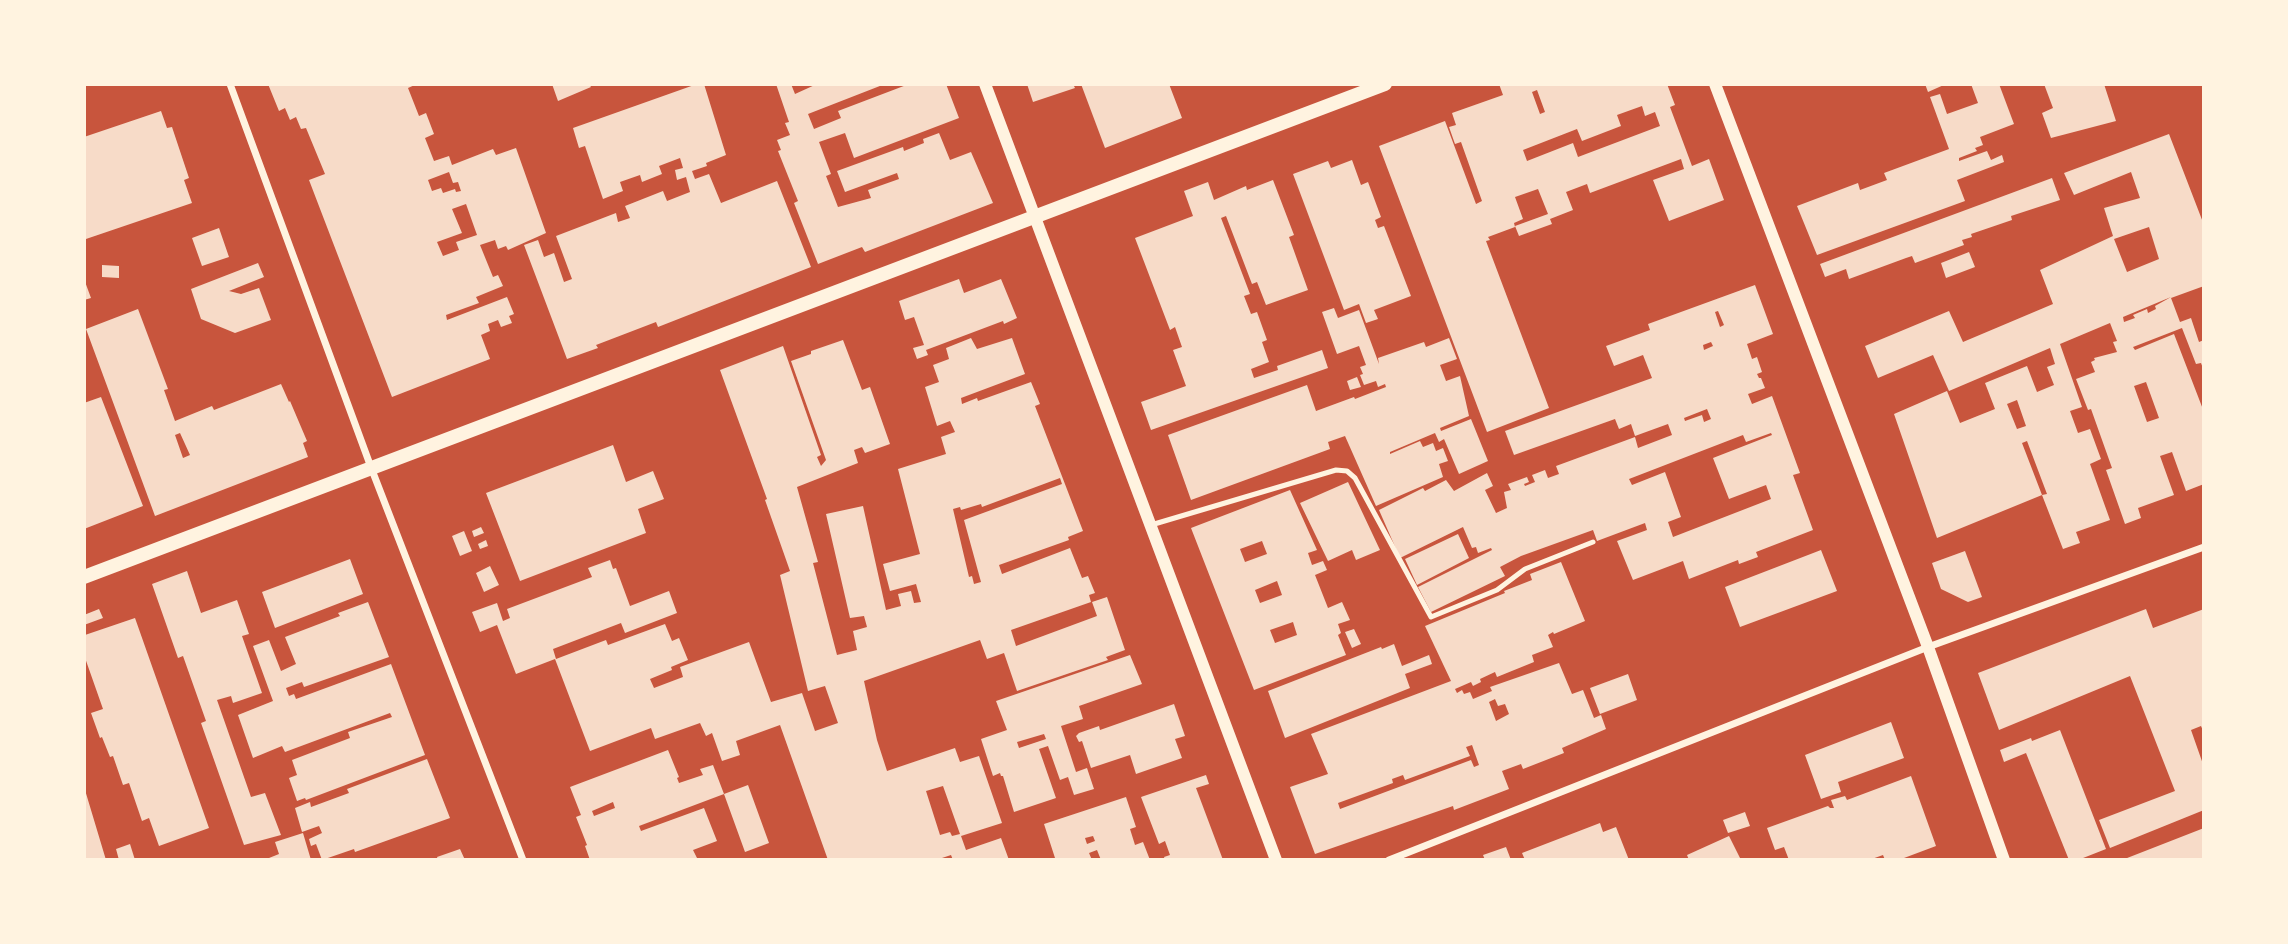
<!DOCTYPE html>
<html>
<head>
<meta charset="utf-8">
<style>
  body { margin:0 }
  #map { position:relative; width:2288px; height:944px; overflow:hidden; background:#c8553d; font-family:"DejaVu Sans",sans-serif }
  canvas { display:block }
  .frame { position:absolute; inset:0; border:86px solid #fff3e0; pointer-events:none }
</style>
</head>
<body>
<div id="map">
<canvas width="2288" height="944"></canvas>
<div class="frame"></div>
</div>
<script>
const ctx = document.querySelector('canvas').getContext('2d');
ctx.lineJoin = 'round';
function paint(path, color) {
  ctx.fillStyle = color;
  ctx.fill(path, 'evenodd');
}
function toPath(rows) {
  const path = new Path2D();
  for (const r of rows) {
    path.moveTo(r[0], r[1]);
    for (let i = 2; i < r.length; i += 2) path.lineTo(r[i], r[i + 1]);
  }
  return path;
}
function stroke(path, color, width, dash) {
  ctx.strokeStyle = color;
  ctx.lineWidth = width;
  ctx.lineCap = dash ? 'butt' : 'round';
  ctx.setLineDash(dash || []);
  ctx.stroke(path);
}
const building = toPath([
  [268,84,417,84,408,88,419,116,426,113,434,134,425,138,434,161,449,156,452,165,493,149,496,155,516,148,546,233,508,250,506,246,498,249,495,240,480,245,493,277,498,275,503,286,476,297,479,303,446,315,447,320,507,297,514,314,509,316,512,323,501,327,498,320,488,324,490,331,481,335,490,359,392,397,309,180,325,174,306,128,301,129,296,117,290,120,285,108,279,111],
  [449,172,453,183,458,182,461,191,456,192,455,189,443,193,441,188,432,191,428,180],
  [466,204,477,235,456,242,459,250,443,256,437,242,462,233,452,209],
  [552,84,589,84,591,87,558,101],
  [697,84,704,84,726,155,706,163,707,166,692,171,695,179,709,174,721,203,777,181,811,267,658,327,656,322,596,345,598,348,567,359,524,245,538,240,544,257,554,253,564,282,572,279,556,236,616,213,618,222,630,218,625,206,663,191,667,201,690,192,686,177,677,180,675,170,683,168,680,158,659,166,662,174,642,182,640,175,620,182,623,191,603,199,585,146,579,148,573,128],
  [776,84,791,84,795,94,817,84,885,84,808,114,814,129,841,118,838,111,909,84,946,84,959,118,854,158,845,133,819,142,831,174,826,176,838,207,871,198,868,190,899,179,897,173,845,192,837,171,903,147,904,151,924,143,923,139,939,133,950,160,971,152,993,203,865,252,862,247,818,264,794,203,798,201,778,151,781,150,777,140,790,135,785,123,789,122],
  [1027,84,1073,84,1075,88,1033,102],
  [1081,84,1169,84,1182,118,1105,148],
  [1499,84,1667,84,1675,105,1670,107,1692,166,1709,159,1724,200,1669,221,1653,180,1684,169,1681,159,1590,193,1587,184,1566,192,1573,210,1550,219,1552,224,1519,236,1515,226,1548,214,1538,189,1515,197,1523,219,1514,223,1515,227,1488,237,1490,240,1486,241,1549,408,1487,432,1379,146,1445,121,1476,204,1482,201,1461,142,1455,144,1449,127,1456,125,1452,113,1503,95],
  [1537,90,1545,112,1540,114,1532,92],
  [1642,106,1645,116,1655,112,1660,126,1578,157,1573,143,1527,161,1523,150,1577,129,1582,141,1621,126,1617,115],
  [1925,84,1946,84,1928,92],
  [1971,84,1999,84,2014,124,1980,137,1983,145,1975,148,1977,151,1959,158,1959,161,1987,151,1991,160,2002,155,2004,162,1957,180,1965,201,1817,255,1797,206,1858,183,1860,190,1887,180,1884,173,1949,149,1930,97,1940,94,1947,114,1978,103],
  [2044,84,2104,84,2116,121,2051,138,2042,113,2053,108],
  [161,111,167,128,172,127,189,178,184,180,192,203,86,239,84,233,84,137],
  [2169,134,2204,225,2204,286,2171,298,2180,322,2191,318,2199,342,2204,340,2204,371,2201,363,2196,364,2182,328,2133,347,2135,350,2174,334,2204,412,2204,484,2186,491,2172,452,2160,456,2174,495,2138,508,2141,518,2125,524,2106,470,2112,468,2091,409,2088,410,2076,379,2095,372,2091,362,2095,360,2094,358,2117,352,2113,342,2117,341,2110,323,2060,344,2082,407,2070,411,2078,433,2090,429,2101,459,2090,464,2110,520,2076,532,2080,543,2063,549,2042,495,2047,494,2027,441,2022,443,2042,495,1937,538,1894,414,1947,391,1960,423,1995,409,1985,383,2027,366,2037,392,2054,385,2047,367,2055,364,2050,348,1949,391,1933,355,1878,378,1865,346,1949,311,1963,342,2053,304,2040,270,2113,236,2104,208,2140,198,2131,172,2074,195,2064,173],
  [2149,227,2159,259,2127,272,2114,239],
  [2171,297,2155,306,2156,309,2148,313,2147,309,2133,315,2135,318,2124,322,2123,317],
  [2146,382,2159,418,2147,422,2134,386],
  [2017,400,2026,426,2017,429,2007,404],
  [1352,160,1361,185,1368,182,1381,217,1375,220,1378,228,1384,226,1411,296,1374,310,1378,319,1366,323,1359,304,1344,310,1293,174,1328,161,1331,168],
  [2052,178,2060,200,2011,216,2012,220,1971,234,1972,237,1962,240,1964,245,1915,263,1912,256,1906,258,1849,279,1846,269,1825,277,1820,264],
  [1273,180,1294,235,1289,237,1308,290,1266,305,1257,282,1252,284,1226,216,1221,218,1250,294,1244,296,1251,314,1257,312,1267,340,1262,342,1269,362,1251,369,1254,378,1278,370,1277,366,1322,350,1328,368,1151,430,1141,402,1186,386,1173,350,1182,347,1175,327,1170,330,1135,238,1193,216,1184,191,1208,182,1214,200,1246,186,1247,190],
  [219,228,229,257,202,266,192,238],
  [1969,252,1975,267,1946,278,1941,263],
  [258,263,264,277,229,291,241,294,259,288,271,320,235,333,201,319,191,289],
  [102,265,119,266,119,278,102,277],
  [84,279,91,298,84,300],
  [959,279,964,293,1001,279,1017,318,1004,324,1003,321,926,350,928,355,917,359,913,348,924,345,914,317,905,320,899,301],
  [1755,285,1773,334,1747,344,1752,359,1757,357,1762,372,1757,374,1759,378,1761,378,1765,388,1748,394,1752,404,1772,396,1800,473,1793,475,1813,530,1756,552,1758,557,1739,564,1738,560,1689,579,1683,561,1633,580,1617,541,1647,530,1645,523,1597,541,1593,530,1521,556,1500,567,1505,576,1431,612,1418,587,1492,550,1491,548,1478,553,1476,547,1472,548,1463,527,1400,558,1379,510,1423,488,1425,491,1446,480,1454,491,1487,473,1493,486,1485,490,1496,513,1507,508,1504,492,1511,490,1508,484,1527,477,1529,482,1524,484,1525,486,1535,482,1532,475,1545,470,1548,478,1559,474,1556,466,1635,437,1638,448,1672,435,1668,424,1635,436,1631,424,1619,429,1615,419,1514,455,1505,431,1652,378,1643,355,1614,366,1606,346,1650,330,1648,324],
  [1718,311,1724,325,1720,327,1715,312],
  [1711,342,1713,346,1704,350,1703,345],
  [1707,409,1711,419,1704,422,1702,415,1685,421,1684,418],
  [1771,433,1772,435,1713,458,1729,499,1766,485,1771,499,1673,537,1668,522,1681,517,1665,472,1632,485,1629,479,1743,435,1746,442],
  [1334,308,1338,318,1359,310,1379,364,1378,358,1424,342,1426,347,1449,338,1457,359,1440,365,1446,381,1460,376,1469,416,1440,428,1441,431,1471,419,1488,461,1459,474,1444,439,1439,442,1435,433,1390,452,1390,454,1420,441,1423,447,1433,443,1436,451,1443,448,1448,461,1439,464,1443,477,1376,506,1345,436,1328,442,1330,449,1191,500,1168,435,1307,385,1316,411,1354,397,1355,399,1386,387,1385,384,1378,387,1376,381,1364,385,1360,375,1363,374,1360,367,1366,365,1359,346,1337,354,1322,312],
  [138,309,168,389,164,390,175,421,212,406,214,410,281,384,289,402,290,401,307,441,303,443,308,457,155,516,86,329],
  [180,433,190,455,183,458,175,435],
  [971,338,977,349,1012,338,1025,374,961,398,962,404,977,398,978,401,1031,382,1040,404,1035,406,1083,531,1068,537,1069,540,999,565,1002,574,1070,548,1082,578,1088,576,1095,593,1089,595,1091,602,1011,630,1016,646,1097,616,1092,602,1107,597,1125,650,1106,657,1108,660,1017,691,1004,653,987,659,980,640,864,681,877,740,887,771,955,748,960,762,979,756,1002,823,961,836,966,850,1001,838,1009,860,953,860,951,855,936,860,828,860,780,725,736,741,740,755,722,761,712,733,706,736,700,723,655,739,651,728,590,751,555,659,516,674,497,625,480,632,472,612,497,603,503,621,510,618,507,609,592,577,588,568,610,560,613,569,616,568,630,606,669,591,677,613,625,633,621,623,553,649,556,659,606,640,608,645,665,624,672,641,679,638,688,660,671,667,672,670,650,679,654,688,683,677,680,667,749,642,771,702,802,693,815,731,838,723,825,686,808,691,780,575,790,571,765,500,767,499,720,370,783,346,821,455,817,457,821,466,826,460,791,361,811,354,811,351,843,340,862,390,870,387,890,444,865,453,862,447,854,450,858,463,797,487,818,562,813,563,837,655,857,650,853,631,867,627,864,616,850,618,826,514,863,506,886,610,901,606,898,594,911,591,914,603,921,602,916,584,890,591,883,564,920,554,898,469,946,454,941,437,955,432,950,421,937,426,925,387,939,382,933,365,949,359,946,348],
  [1060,478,1062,484,964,520,981,582,974,584,972,576,969,577,953,509,960,507,961,510,981,504,982,507],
  [943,786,960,834,952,836,950,832,940,835,926,791],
  [1357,377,1361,387,1350,390,1347,381],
  [101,397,143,506,84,529,84,403],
  [613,445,626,482,653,471,664,499,638,509,646,533,520,581,486,493],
  [1348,482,1380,550,1356,560,1352,550,1328,561,1300,503],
  [1290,490,1317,550,1308,553,1312,565,1323,561,1327,570,1315,575,1328,608,1342,602,1350,620,1338,624,1341,633,1338,635,1346,655,1254,690,1191,528],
  [1262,541,1267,554,1245,562,1240,549],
  [1277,581,1282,595,1260,603,1255,590],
  [1293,622,1297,635,1275,643,1270,630],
  [481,527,484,533,474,537,472,531],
  [464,531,472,551,460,556,452,536],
  [1458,534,1469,558,1417,585,1405,559],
  [486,540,488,546,480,549,478,544],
  [1821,550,1837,591,1740,627,1725,587],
  [1965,551,1982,597,1968,602,1941,589,1932,563],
  [350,559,363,594,275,628,262,592],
  [1561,562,1585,621,1554,634,1553,632,1548,635,1553,647,1532,655,1534,662,1497,677,1495,672,1480,679,1481,682,1473,686,1471,682,1455,689,1457,693,1462,690,1464,694,1470,692,1473,699,1492,691,1490,687,1559,663,1572,694,1583,690,1594,718,1601,715,1606,729,1562,748,1564,753,1523,769,1521,764,1502,771,1509,789,1454,810,1453,806,1315,854,1290,787,1328,774,1311,734,1451,681,1425,626,1505,593,1504,591,1532,580,1530,574],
  [1495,699,1498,706,1505,704,1509,714,1496,721,1489,702],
  [1472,745,1479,765,1474,767,1471,760,1340,809,1338,803,1393,783,1392,779,1403,775,1405,780,1470,756,1466,747],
  [490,566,499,585,484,592,476,573],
  [187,571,201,613,237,600,249,634,242,636,262,693,233,703,231,696,217,700,251,797,265,793,281,835,244,845,201,723,206,721,183,656,178,658,152,584],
  [368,602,389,657,304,687,302,682,286,688,289,696,294,694,296,699,391,664,425,755,306,800,305,798,297,801,289,778,297,775,292,760,350,738,348,732,392,717,390,713,285,752,282,746,253,758,238,715,273,701,253,646,269,640,281,671,296,664,285,637,340,616,338,613],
  [99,609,103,618,84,625,84,615],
  [2146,609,2153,628,2204,609,2204,733,2201,726,2191,730,2204,767,2204,810,2110,848,2099,820,2175,791,2130,676,1999,730,1978,673],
  [135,618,209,828,159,846,149,818,142,821,129,783,123,785,113,756,110,757,102,737,100,738,91,713,103,709,84,655,85,635],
  [1354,629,1361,644,1352,648,1345,632],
  [1394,644,1402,666,1429,655,1432,664,1405,674,1410,688,1285,738,1268,691,1381,647,1382,649],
  [1130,655,1142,684,1079,706,1083,719,1061,726,1076,772,1087,768,1094,789,1074,795,1068,777,1060,780,1048,746,1039,749,1056,798,1014,812,1003,776,1001,776,1000,773,993,776,981,739,1007,730,996,701],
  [1044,734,1046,739,1019,748,1017,742],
  [1628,674,1637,700,1600,714,1590,688],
  [1174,704,1185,736,1175,739,1182,758,1136,774,1130,755,1091,768,1082,741,1079,742,1076,736,1079,733,1099,726,1100,730],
  [1891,722,1904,758,1838,782,1841,792,1821,799,1805,755],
  [2060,730,2106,849,2078,860,2069,860,2026,753,2004,762,2000,750,2031,738,2032,741],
  [668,750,679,777,677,778,679,783,703,775,700,769,713,765,724,794,639,826,641,831,704,808,717,841,693,850,698,860,590,860,585,846,587,845,576,817,581,815,570,787],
  [613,802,615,808,594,816,592,811],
  [427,759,450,818,355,852,354,849,322,860,316,844,311,846,309,839,322,833,319,826,302,832,295,808,310,802,311,807,349,793,347,789],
  [1206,775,1209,784,1196,788,1223,860,1165,860,1164,857,1170,855,1165,841,1159,844,1141,797],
  [1911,776,1936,846,1904,858,1905,860,1885,860,1883,855,1869,860,1789,860,1784,847,1775,850,1767,828,1828,806,1830,808,1834,808,1831,800,1845,796,1847,800],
  [748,785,769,843,745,852,724,794],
  [85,790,106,860,84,860],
  [1126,797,1136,827,1130,829,1135,845,1143,842,1150,860,1101,860,1097,850,1089,853,1092,860,1050,860,1055,858,1044,824],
  [1093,836,1095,841,1087,844,1085,838],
  [1745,812,1750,826,1728,833,1723,820],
  [1600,823,1603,832,1616,827,1629,860,1525,860,1522,853],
  [2204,828,2204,860,2122,860],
  [303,833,311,860,264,860,279,854,275,842],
  [1729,836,1741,860,1689,860,1687,855],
  [130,844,135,860,119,860,116,849],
  [1506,847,1511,860,1485,860,1483,855],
  [460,849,465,860,438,860,437,857]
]);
const service = toPath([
  [1151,525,1336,470,1347,471,1355,478,1431,617,1497,590,1525,569,1593,542]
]);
const minor = toPath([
  [230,84,372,470,523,860],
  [1389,860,1928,647,2204,547]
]);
const tertiary = toPath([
  [985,84,1276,860],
  [1715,84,1928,647,2004,860]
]);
const secondary = toPath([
  [84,577,1385,84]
]);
paint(building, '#f7dbc8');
stroke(service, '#fff3e0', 5);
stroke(minor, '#fff3e0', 7);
stroke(tertiary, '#fff3e0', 12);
stroke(secondary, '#fff3e0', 14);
</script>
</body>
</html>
